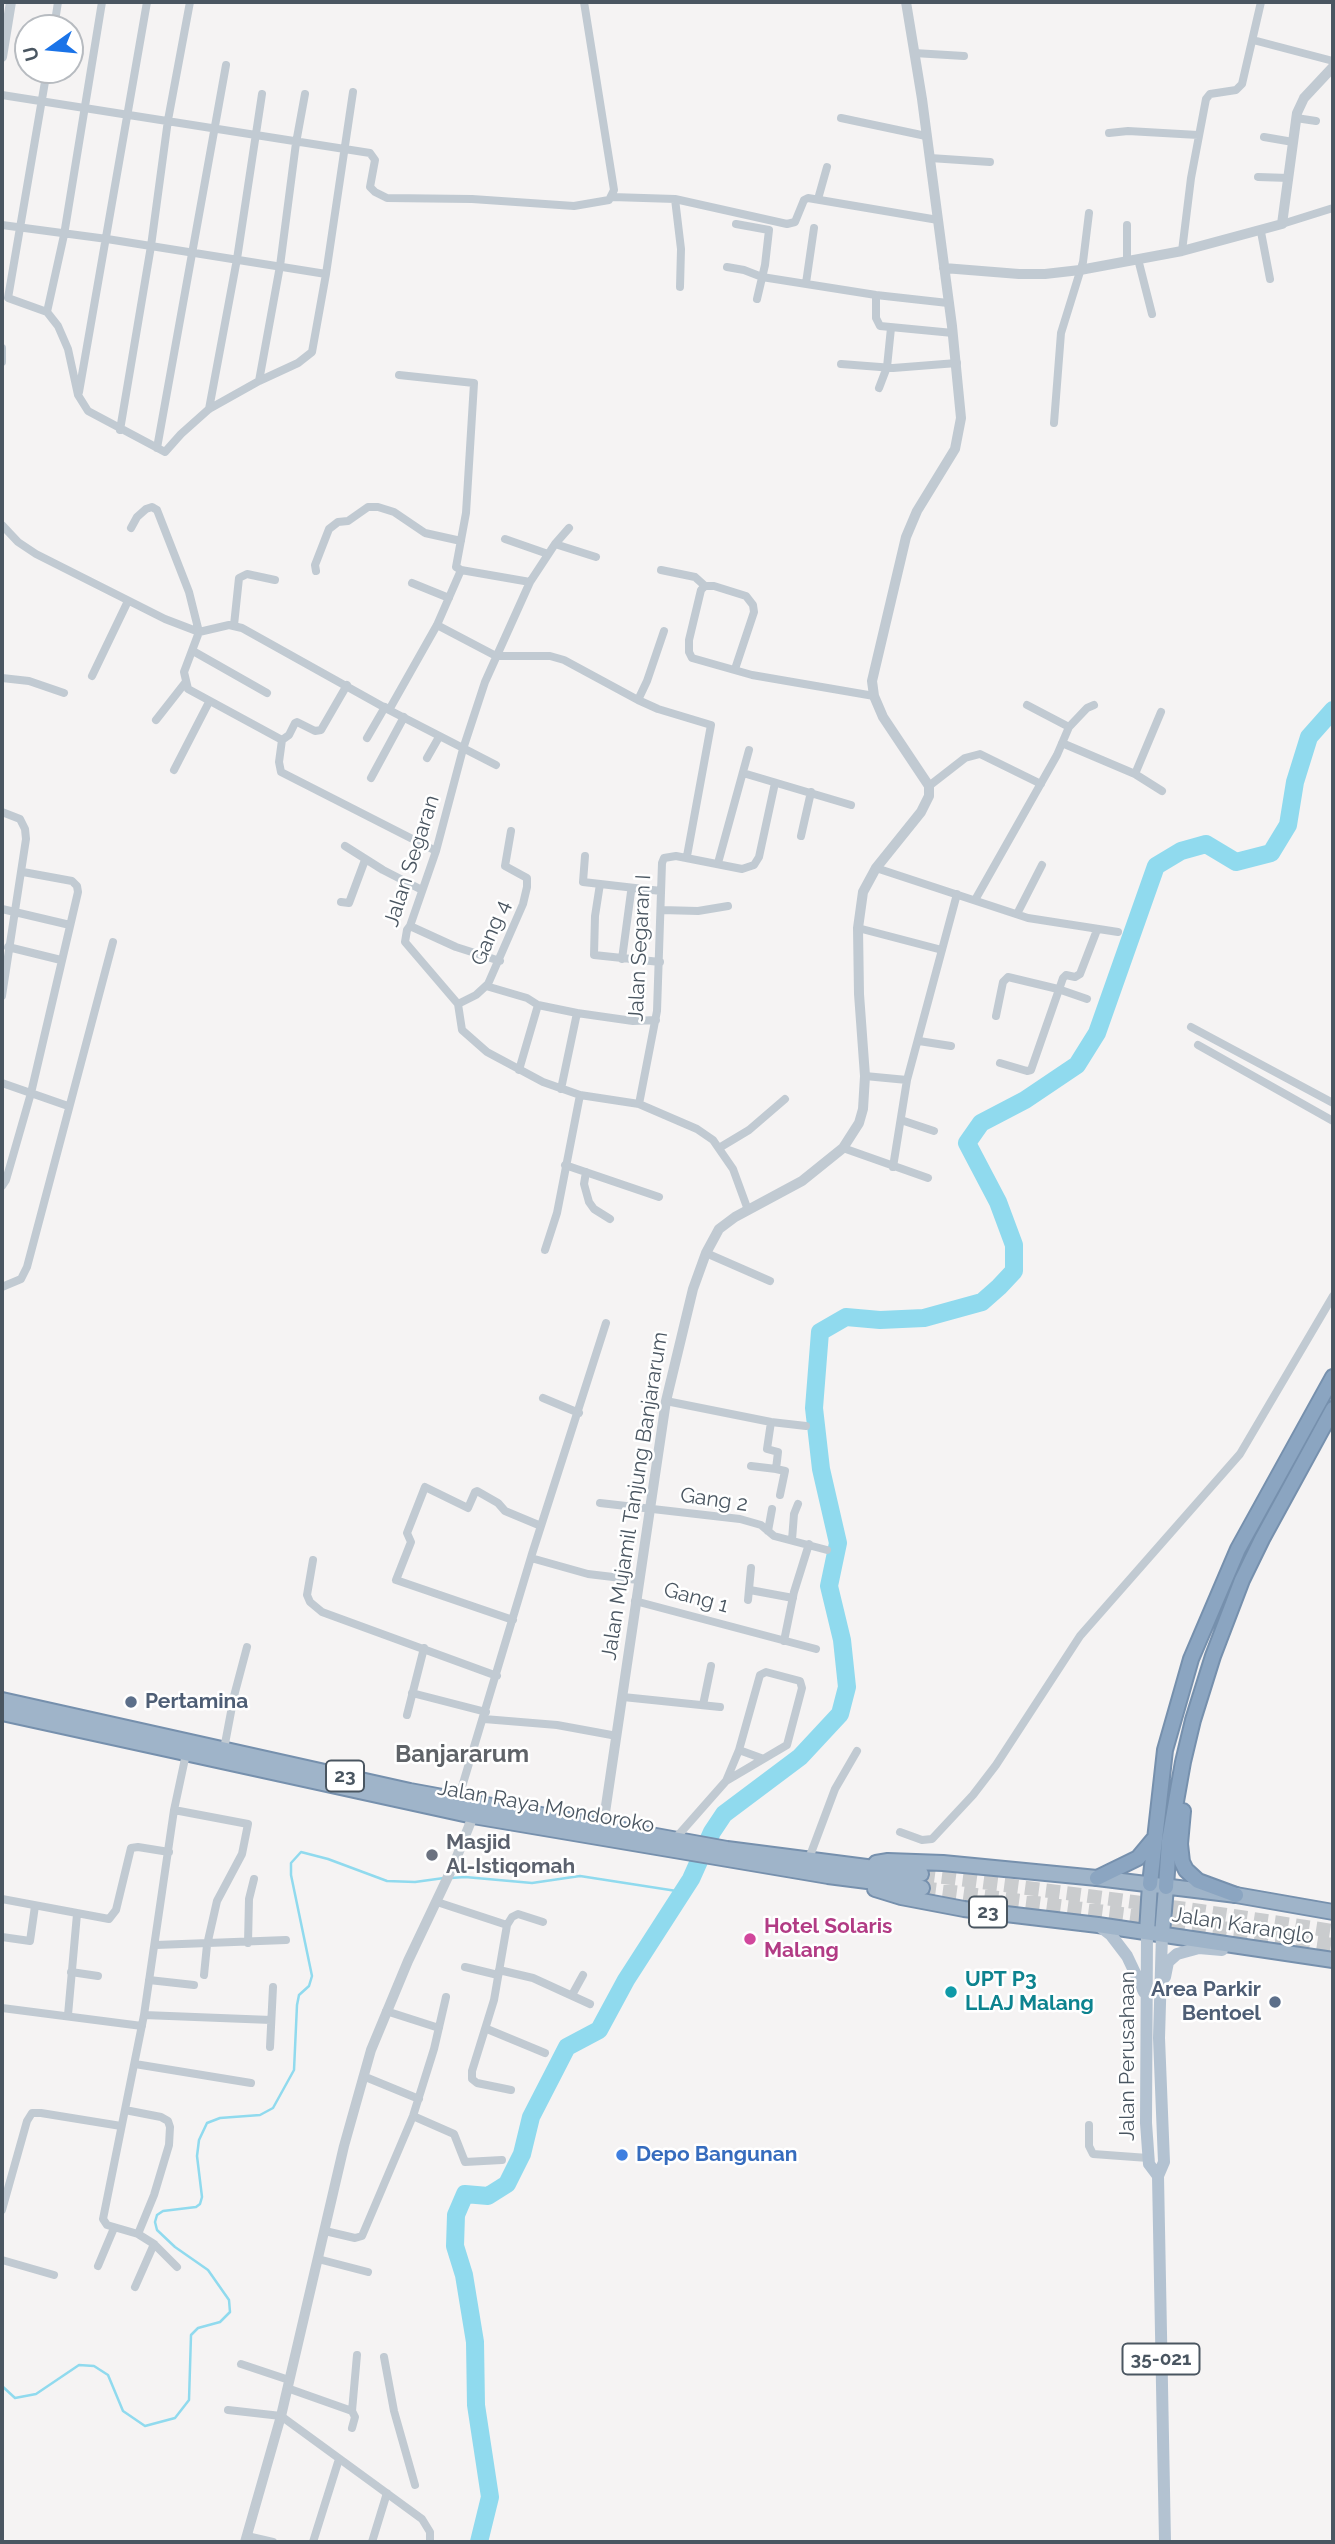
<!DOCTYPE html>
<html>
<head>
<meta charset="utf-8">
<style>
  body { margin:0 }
  #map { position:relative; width:1335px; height:2544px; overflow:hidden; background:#f5f3f3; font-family:Raleway,sans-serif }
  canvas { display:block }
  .frame { position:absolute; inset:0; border:4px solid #4a5661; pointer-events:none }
  .north { position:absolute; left:14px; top:14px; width:70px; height:70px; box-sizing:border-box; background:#fff; border:2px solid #b7bbc0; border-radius:50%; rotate:255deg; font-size:19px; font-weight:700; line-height:28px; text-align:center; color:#4a5661 }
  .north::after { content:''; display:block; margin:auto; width:24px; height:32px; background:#1a73e8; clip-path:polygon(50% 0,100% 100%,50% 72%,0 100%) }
</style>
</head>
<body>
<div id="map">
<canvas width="1335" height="2544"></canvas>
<div class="frame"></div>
<div class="north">U</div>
</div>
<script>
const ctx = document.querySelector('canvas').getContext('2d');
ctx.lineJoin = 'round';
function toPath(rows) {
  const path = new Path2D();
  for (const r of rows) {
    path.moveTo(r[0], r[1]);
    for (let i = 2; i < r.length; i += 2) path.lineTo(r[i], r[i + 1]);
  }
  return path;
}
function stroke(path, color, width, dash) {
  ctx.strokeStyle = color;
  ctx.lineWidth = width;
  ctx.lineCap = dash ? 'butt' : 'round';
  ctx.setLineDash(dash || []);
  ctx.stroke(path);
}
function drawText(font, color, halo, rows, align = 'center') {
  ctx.font = font + ' Raleway,sans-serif';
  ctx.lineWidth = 5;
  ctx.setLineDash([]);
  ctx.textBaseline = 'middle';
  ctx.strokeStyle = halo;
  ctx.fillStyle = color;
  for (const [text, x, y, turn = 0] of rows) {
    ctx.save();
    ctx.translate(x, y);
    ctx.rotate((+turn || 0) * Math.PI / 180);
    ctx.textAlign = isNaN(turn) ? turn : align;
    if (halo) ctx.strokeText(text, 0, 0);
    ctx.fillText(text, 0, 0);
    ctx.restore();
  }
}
const stream = toPath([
  [451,1878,465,1877,532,1883,580,1876,683,1892],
  [2,2386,15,2398,36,2394,79,2365,94,2366,108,2375,123,2411,145,2426,175,2418,189,2400,191,2335,198,2328,220,2322,230,2312,229,2300,208,2270,175,2247,157,2230,155,2222,157,2215,163,2211,196,2207,200,2204,202,2197,197,2156,199,2140,207,2123,220,2118,260,2115,273,2108,294,2070,297,2005,299,1995,309,1986,312,1976,291,1875,291,1863,301,1852,328,1859,387,1881,415,1882,444,1878]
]);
const river = toPath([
  [479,2542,490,2497,476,2405,475,2342,464,2275,455,2246,456,2215,465,2194,488,2196,507,2184,522,2154,531,2117,567,2047,599,2030,626,1980,691,1879,712,1832,724,1814,800,1757,840,1714,847,1687,842,1640,829,1586,838,1543,821,1469,814,1408,820,1332,846,1317,880,1320,924,1318,982,1302,999,1287,1014,1271,1014,1245,998,1202,967,1143,981,1123,1025,1100,1077,1065,1097,1033,1156,866,1181,851,1206,844,1236,862,1271,853,1288,825,1295,782,1309,737,1333,710]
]);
const trunkTunnel = toPath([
  [921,1874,1187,1909,1333,1931],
  [922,1888,1183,1922,1333,1945]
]);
const minor = toPath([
  [54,28,58,2],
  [1253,40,1333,61],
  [914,53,964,56],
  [47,70,8,298,47,312,58,326,68,349,78,395,88,411,165,452,181,434,209,409,259,381,298,363,312,352,326,274,353,92],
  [2,95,370,153,375,160,370,187,375,192,387,198,472,199,574,206,609,200,614,190,584,2],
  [841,118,926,136],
  [1296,118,1316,121],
  [1109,133,1128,131,1198,135],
  [1264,137,1293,142],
  [930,158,990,162],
  [1258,177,1289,178],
  [612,197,675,199,787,224,795,222,804,200,808,198,938,220],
  [675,199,681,249,680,287],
  [818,199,827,167],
  [736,224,769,230,765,265,757,299],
  [1282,224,1333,208],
  [2,225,107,239,326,274],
  [1127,225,1127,261],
  [1261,232,1270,279],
  [1182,251,1191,178,1206,99,1210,94,1236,90,1242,84,1261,2],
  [1138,259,1152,314],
  [727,267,744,270,762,277,876,295,948,303],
  [806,283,814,228],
  [876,295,876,318,880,326,953,333],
  [47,312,64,235,102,2],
  [2,348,2,362],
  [841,364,893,368,957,363],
  [399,375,474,383,466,513,456,567,461,570,530,582],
  [259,381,280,266,296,143,305,94],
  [879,388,887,367,891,328],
  [79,392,147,2],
  [209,409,237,259,262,94],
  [1054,423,1061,333,1083,262,1089,213],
  [120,430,151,246,168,120,190,2],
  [157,448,226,65],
  [2,525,18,542,36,554,165,619,199,632],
  [131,528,137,517,146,509,152,507,157,510,189,592,199,632,184,672,188,689,282,740],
  [505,539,548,554],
  [555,544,569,528],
  [596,557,555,544,530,582,485,682,463,749,436,851,410,926,407,930,405,942,458,1004,462,1030,487,1052,543,1082,580,1095,639,1104,697,1129,713,1140,733,1169,748,1210],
  [661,570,695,577,705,586],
  [316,571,315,565,329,529,338,522,348,521,368,507,378,507,394,512,425,533,461,541],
  [412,583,449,598],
  [234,625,239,578,247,574,275,580],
  [437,625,496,656,550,656,564,660,638,700,647,681,664,631],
  [199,632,229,625,242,628,389,710,496,765],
  [193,651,267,693],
  [735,669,754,612,753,605,746,596,714,586,705,586,701,590,689,640,689,652,692,658,752,675,874,696],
  [92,676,128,601],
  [2,678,29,681,64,693],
  [347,685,321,730,315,731,297,722,295,723,289,735,282,740,279,762,281,772,436,851],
  [638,700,658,709,711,725,687,856],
  [1027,705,1069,727],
  [389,710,437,625,461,570],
  [156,720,185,683],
  [367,738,385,707],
  [1062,743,1135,774,1162,791],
  [427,758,439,737],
  [174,770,209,702],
  [743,773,851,805],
  [1135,774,1161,712],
  [371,778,404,717],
  [929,786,965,758,980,754,1041,784],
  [2,812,20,819,25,829,26,839,2,996],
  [801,836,811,792],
  [345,846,383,870,422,890],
  [585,856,583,882,661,891],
  [718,863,749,750],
  [876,868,1028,918,1118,932],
  [600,884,595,916,594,955,660,962],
  [975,900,1057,755,1069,727,1087,708,1094,705],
  [341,902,349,903,365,860],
  [2,909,70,925],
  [661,910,698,911,728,906],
  [1017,914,1042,865],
  [410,926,456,947,500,961],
  [858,928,942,950],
  [8,947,61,960],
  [622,959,631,892],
  [486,986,527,998,538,1005],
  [458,1004,476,995,488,984,523,904,527,887,527,878,505,866,511,831],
  [996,1016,1003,982,1008,977,1058,989,1087,999],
  [1191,1027,1333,1103],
  [919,1041,951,1046],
  [1198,1045,1333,1121],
  [1000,1063,1027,1071,1031,1070,1063,978,1066,975,1075,977,1080,974,1097,930],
  [519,1070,538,1005,577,1013],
  [865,1076,907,1080],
  [2,1083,68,1106],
  [561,1089,577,1013,633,1021,656,1020],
  [639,1104,657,1011,662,863,664,858,676,856,742,869,754,865,759,857,775,783],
  [901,1120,934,1131],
  [719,1148,749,1130,785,1099],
  [843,1148,928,1178],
  [565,1165,659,1197],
  [893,1167,907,1080,957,894],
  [586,1172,584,1184,589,1202,594,1209,610,1219],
  [2,1186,6,1180,31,1093,78,892,77,886,72,881,23,872],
  [545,1250,557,1213,580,1095],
  [706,1253,770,1281],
  [2,1287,21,1279,27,1267,113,942],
  [543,1398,579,1413],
  [666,1401,771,1422,806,1426],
  [771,1422,767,1449,778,1452,776,1469,785,1471,780,1495],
  [751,1466,776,1469],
  [600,1503,740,1519,761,1525,774,1536,827,1550],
  [768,1531,772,1509],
  [792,1540,794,1514,798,1504],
  [531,1558,588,1574,638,1580],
  [313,1560,307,1595,310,1602,322,1612,497,1676],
  [750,1590,793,1598],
  [748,1600,751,1568],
  [635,1601,816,1649],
  [513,1620,396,1580,411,1542,407,1533,425,1487,468,1508,475,1492,477,1491,498,1503,505,1511,541,1526],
  [784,1641,794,1592,809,1544],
  [412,1693,486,1712],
  [623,1697,720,1707],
  [703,1705,711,1666],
  [407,1715,424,1648],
  [484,1719,557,1725,617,1736],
  [224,1749,234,1696,247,1647],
  [739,1750,761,1758],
  [458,1800,532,1554,606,1323],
  [174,1810,248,1824,242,1854,217,1901,207,1945,204,1975],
  [900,1832,922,1840,932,1839,973,1795,996,1765,1080,1636,1240,1454,1333,1296],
  [674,1840,726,1781,787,1745,802,1688,800,1681,766,1672,760,1675,739,1750,726,1781],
  [808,1861,835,1789,857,1751],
  [2,1899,109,1919,116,1910,131,1848,138,1847,169,1852],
  [437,1902,507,1925],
  [2,1937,30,1941,35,1906],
  [248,1943,249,1899,254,1879],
  [156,1945,286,1940],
  [465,1967,498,1975],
  [499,1970,533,1978,590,2004],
  [71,1972,98,1976],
  [149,1980,194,1985],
  [572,1995,583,1975],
  [2,2008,142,2026],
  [386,2011,439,2028],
  [68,2015,77,1914],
  [144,2015,271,2020],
  [487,2029,545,2053],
  [270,2047,273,1987],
  [135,2064,251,2083],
  [363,2076,419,2099],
  [511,2090,477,2083,472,2079,472,2071,494,2000,507,1925,512,1917,518,1914,543,1922],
  [125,2110,161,2117,168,2121,170,2127,169,2145,154,2195,138,2234],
  [413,2116,454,2134,465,2162,502,2160],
  [1089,2125,1089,2146,1093,2154,1148,2158],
  [2,2210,27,2121,32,2113,41,2113,121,2126],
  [325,2231,355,2238,362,2236,413,2116,434,2049,446,1997],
  [318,2259,368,2272],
  [2,2260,54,2275],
  [98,2266,114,2228],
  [177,2267,154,2244,138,2234,107,2225,103,2219,144,2015,174,1810,186,1754],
  [135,2287,154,2244],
  [384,2357,394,2411,415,2485],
  [241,2364,289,2380],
  [287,2388,352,2411,355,2417,352,2428],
  [228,2410,281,2416,422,2519,430,2532,430,2542],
  [352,2411,357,2355],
  [247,2536,273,2542],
  [313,2542,339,2459],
  [372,2542,387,2493]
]);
const tertiary = toPath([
  [2,57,11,2],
  [944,268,1019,274,1045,274,1080,270,1182,251,1282,224,1297,113,1304,98,1333,67],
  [603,1826,666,1401,693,1289,706,1253,719,1229,735,1217,802,1181,843,1148,859,1123,863,1109,865,1076,859,994,858,928,863,892,876,868,921,812,929,796,929,786,883,717,874,696,872,681,906,537,917,511,955,449,961,418,952,326,922,99,906,2],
  [245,2542,281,2416,344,2146,371,2050,408,1961,454,1864,473,1816]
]);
const primary = toPath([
  [1098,1925,1111,1935,1127,1956,1144,1992],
  [1147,1932,1146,2123,1149,2164,1158,2176],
  [1162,1934,1159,2038,1164,2162,1158,2176,1165,2542],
  [1165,1977,1168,1962,1177,1954,1199,1948,1222,1950]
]);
const trunk = toPath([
  [2,1700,410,1791,727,1849,921,1874],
  [2,1713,473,1816,828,1876,922,1888],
  [876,1863,888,1861,943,1863,1097,1878,1236,1895,1333,1912],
  [875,1889,901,1897,964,1909,1098,1925,1333,1960],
  [1147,1932,1150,1884],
  [1162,1934,1166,1887]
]);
const motorway = toPath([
  [1183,1811,1180,1844,1182,1862,1186,1870,1198,1881,1236,1895],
  [1097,1878,1138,1858,1153,1840],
  [1150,1884,1165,1750,1191,1659,1238,1549,1333,1377],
  [1166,1887,1169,1841,1183,1762,1193,1720,1213,1656,1242,1580,1262,1539,1333,1409]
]);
const markers = [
  [131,1702,7,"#5c6f8a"],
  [432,1855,7,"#6b7280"],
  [750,1939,7,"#d1479c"],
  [951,1992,7,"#0f9aa8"],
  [1275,2002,7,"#5c6f8a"],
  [622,2155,7,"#3f7fe0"]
];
const shields = [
  [345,1776,38],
  [988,1912,38],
  [1161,2359,77]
];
const shieldNames = [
  ["23",345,1776],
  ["23",988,1912],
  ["35-021",1161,2359]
];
const streetNames = [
  ["Jalan Segaran",412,861,-72],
  ["Gang 4",491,933,-67],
  ["Jalan Segaran I",640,948,-87],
  ["Jalan Mujamil Tanjung Banjararum",635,1496,-81],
  ["Gang 2",714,1500,8],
  ["Gang 1",696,1598,15],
  ["Jalan Raya Mondoroko",546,1807,10],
  ["Jalan Karanglo",1243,1926,9],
  ["Jalan Perusahaan",1128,2056,-90]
];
const serviceNames = [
  ["Pertamina",145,1702],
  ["Area Parkir",1261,1990,"right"],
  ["Bentoel",1261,2014,"right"]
];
const worshipNames = [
  ["Masjid",446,1843],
  ["Al-Istiqomah",446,1867]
];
const hotelNames = [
  ["Hotel Solaris",764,1927],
  ["Malang",764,1951]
];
const cultureNames = [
  ["UPT P3",965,1980],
  ["LLAJ Malang",965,2004]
];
const shopNames = [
  ["Depo Bangunan",636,2155]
];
const quarterNames = [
  ["Banjararum",462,1755]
];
stroke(stream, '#90daee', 2.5);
stroke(river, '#90daee', 18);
stroke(trunkTunnel, '#caccce', 14, [14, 7]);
stroke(trunk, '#7690ad', 18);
stroke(motorway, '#7690ad', 18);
stroke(minor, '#c1cad2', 8);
stroke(tertiary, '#c1cad2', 10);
stroke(primary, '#b3c2d1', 12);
stroke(trunk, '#9fb4c9', 14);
stroke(motorway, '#8ba5c1', 14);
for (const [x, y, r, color] of markers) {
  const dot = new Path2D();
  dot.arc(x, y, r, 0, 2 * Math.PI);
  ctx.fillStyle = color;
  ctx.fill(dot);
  stroke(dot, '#fff', 2.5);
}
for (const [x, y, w] of shields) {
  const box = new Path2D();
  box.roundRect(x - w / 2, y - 15.5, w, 31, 5);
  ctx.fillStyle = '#fff';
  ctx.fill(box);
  stroke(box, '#4a5661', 2);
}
drawText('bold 19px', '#4a5661', null, shieldNames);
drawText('21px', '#4a5661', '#fff', streetNames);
drawText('bold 21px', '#4e5e75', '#fff', serviceNames, 'left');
drawText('bold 21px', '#5b616d', '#fff', worshipNames, 'left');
drawText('bold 21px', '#b23c85', '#fff', hotelNames, 'left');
drawText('bold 21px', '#0d838f', '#fff', cultureNames, 'left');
drawText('bold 21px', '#366cbe', '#fff', shopNames, 'left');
drawText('bold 24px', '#5f6368', '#fff', quarterNames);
</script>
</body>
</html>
